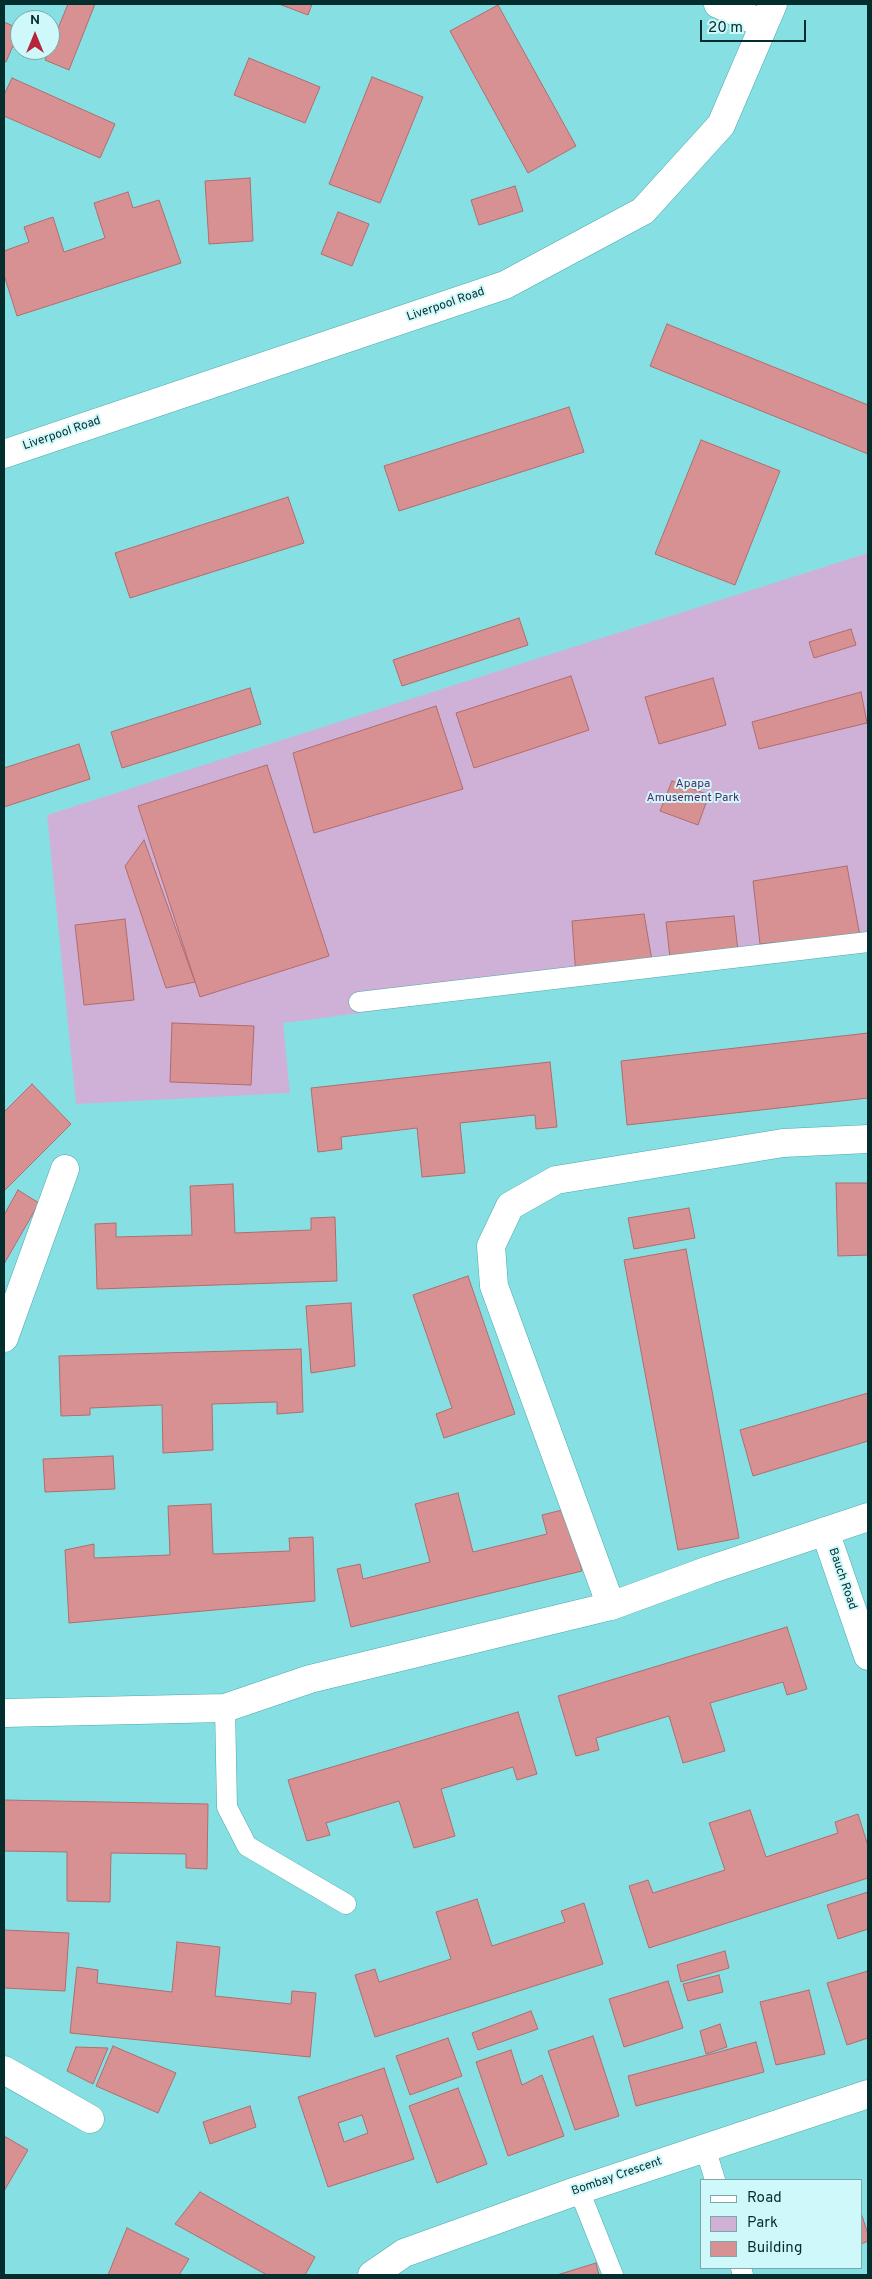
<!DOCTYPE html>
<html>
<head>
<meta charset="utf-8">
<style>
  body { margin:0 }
  #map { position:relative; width:872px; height:2279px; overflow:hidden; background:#86e0e3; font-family:Overpass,sans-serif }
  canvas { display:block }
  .frame { position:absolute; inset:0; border:5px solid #042d2e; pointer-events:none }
  .legend { position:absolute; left:700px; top:2179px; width:162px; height:90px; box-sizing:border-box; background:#cef8f9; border:1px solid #7da7a8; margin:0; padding:6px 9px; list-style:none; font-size:15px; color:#042d2e }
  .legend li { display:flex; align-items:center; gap:10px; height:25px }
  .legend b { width:25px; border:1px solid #7da7a8 }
  .north { position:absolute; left:10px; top:10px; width:50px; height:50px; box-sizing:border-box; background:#cef8f9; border:1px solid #7da7a8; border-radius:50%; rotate:0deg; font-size:14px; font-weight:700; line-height:20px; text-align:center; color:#042d2e }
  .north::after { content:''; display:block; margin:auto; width:18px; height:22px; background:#b7253c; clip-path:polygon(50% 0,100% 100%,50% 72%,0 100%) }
  .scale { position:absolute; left:700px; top:20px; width:106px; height:22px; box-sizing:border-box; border:2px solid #042d2e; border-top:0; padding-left:6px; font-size:15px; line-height:18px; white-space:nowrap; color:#042d2e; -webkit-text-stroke:4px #cef8f9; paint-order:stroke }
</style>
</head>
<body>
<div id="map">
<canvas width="872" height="2279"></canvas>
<div class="frame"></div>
<ul class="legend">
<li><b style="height:6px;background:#fff"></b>Road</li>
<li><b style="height:14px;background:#cfb1d8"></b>Park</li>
<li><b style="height:14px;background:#d89192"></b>Building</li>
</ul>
<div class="north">N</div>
<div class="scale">20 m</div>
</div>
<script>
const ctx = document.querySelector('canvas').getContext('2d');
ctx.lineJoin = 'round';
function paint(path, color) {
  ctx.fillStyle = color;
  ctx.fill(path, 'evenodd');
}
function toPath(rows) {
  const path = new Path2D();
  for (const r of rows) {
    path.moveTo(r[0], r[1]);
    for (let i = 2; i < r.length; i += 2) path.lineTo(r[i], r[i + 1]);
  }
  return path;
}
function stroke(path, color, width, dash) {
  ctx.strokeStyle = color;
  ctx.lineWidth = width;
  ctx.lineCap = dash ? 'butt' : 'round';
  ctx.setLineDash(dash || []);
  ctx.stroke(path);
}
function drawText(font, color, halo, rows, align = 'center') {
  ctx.font = font + ' Overpass,sans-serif';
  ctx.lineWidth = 4;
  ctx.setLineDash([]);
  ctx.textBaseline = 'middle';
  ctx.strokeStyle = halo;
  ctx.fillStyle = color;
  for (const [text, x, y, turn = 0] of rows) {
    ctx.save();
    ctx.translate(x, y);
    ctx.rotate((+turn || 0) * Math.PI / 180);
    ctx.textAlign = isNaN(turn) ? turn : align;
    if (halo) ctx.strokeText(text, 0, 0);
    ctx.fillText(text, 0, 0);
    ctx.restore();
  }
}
const green = toPath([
  [868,553,868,947,283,1023,290,1093,76,1104,47,815]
]);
const building = toPath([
  [68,4,95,4,69,70,45,60,68,4],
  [279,4,312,4,308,15,279,4],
  [498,5,576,146,528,173,450,31,498,5],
  [4,22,20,29,6,62,4,61,4,22],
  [249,58,320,87,305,123,234,95,249,58],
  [372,77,423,97,380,203,329,184,372,77],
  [12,78,115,124,100,158,4,116,4,95,12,78],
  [250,178,253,241,209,244,205,181,250,178],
  [515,186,523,211,479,225,471,200,515,186],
  [128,192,133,208,159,200,181,263,17,316,4,275,4,251,29,242,24,227,53,217,64,252,105,238,94,203,128,192],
  [338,212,369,224,352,266,321,254,338,212],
  [667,324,868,405,868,454,650,366,667,324],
  [569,407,584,452,399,511,384,466,569,407],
  [701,440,780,471,735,585,655,554,701,440],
  [288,497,304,543,130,598,115,553,288,497],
  [519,618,528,645,402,686,393,660,519,618],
  [851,629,856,645,814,658,809,642,851,629],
  [571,676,589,730,474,768,456,713,571,676],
  [713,678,726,725,659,744,645,697,713,678],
  [250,688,261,724,122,768,111,732,250,688],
  [861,692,867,723,759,749,752,722,861,692],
  [436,706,463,789,314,833,293,753,436,706],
  [79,744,90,779,4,807,4,768,79,744],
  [267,765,329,956,200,997,138,806,267,765],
  [672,781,709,795,698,825,660,811,672,781],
  [144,840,195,982,166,988,125,866,144,840],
  [847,866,860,936,760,944,753,881,847,866],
  [644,914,653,966,576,977,572,921,644,914],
  [734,916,738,951,670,958,666,922,734,916],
  [125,919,134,1000,84,1005,75,925,125,919],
  [172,1023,254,1026,251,1085,170,1082,172,1023],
  [868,1033,868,1098,627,1125,621,1061,868,1033],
  [550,1062,557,1127,536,1129,535,1115,460,1123,465,1173,422,1177,417,1128,341,1137,342,1149,318,1152,311,1088,550,1062],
  [32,1084,71,1124,4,1191,4,1112,32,1084],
  [836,1183,868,1183,868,1255,838,1256,836,1183],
  [233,1184,235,1233,311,1230,311,1218,335,1217,337,1281,97,1289,95,1224,116,1223,116,1237,192,1235,190,1186,233,1184],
  [18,1190,39,1203,4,1264,4,1215,18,1190],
  [689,1208,695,1238,634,1249,628,1218,689,1208],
  [686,1249,739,1538,678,1550,624,1260,686,1249],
  [468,1276,515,1414,444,1438,436,1414,452,1408,413,1295,468,1276],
  [351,1303,355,1366,311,1373,306,1306,351,1303],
  [301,1349,303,1412,277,1414,277,1402,212,1404,213,1450,163,1453,162,1405,90,1408,90,1415,61,1416,59,1356,301,1349],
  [868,1393,868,1441,753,1476,740,1430,868,1393],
  [113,1456,115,1489,45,1492,43,1459,113,1456],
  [458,1493,473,1552,547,1534,542,1515,566,1509,582,1571,351,1627,337,1569,360,1564,363,1579,430,1562,415,1504,458,1493],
  [211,1504,213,1554,290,1551,289,1538,313,1537,315,1601,69,1623,65,1550,94,1544,94,1558,170,1555,168,1506,211,1504],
  [787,1627,807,1689,787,1695,783,1682,710,1703,725,1751,683,1763,669,1716,596,1738,599,1750,576,1756,558,1696,787,1627],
  [518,1712,537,1774,517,1780,513,1767,441,1789,455,1836,414,1848,399,1801,326,1823,330,1835,307,1841,288,1780,518,1712],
  [4,1800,208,1804,207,1869,186,1868,186,1854,111,1853,110,1902,67,1901,67,1852,4,1851,4,1800],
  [750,1810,766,1857,838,1833,835,1822,858,1814,868,1846,868,1878,649,1948,629,1886,648,1880,653,1893,725,1870,709,1823,750,1810],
  [868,1892,868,1929,838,1939,827,1905,868,1892],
  [477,1899,492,1946,565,1922,561,1911,584,1903,603,1964,375,2037,355,1975,375,1969,379,1982,451,1959,436,1912,477,1899],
  [4,1930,69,1933,65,1991,4,1988,4,1930],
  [177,1942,220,1947,215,1996,291,2004,292,1991,316,1993,310,2057,70,2033,77,1967,98,1970,97,1983,172,1992,177,1942],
  [725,1951,729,1968,681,1982,677,1965,725,1951],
  [868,1971,868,2038,847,2045,827,1983,868,1971],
  [719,1975,723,1992,688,2001,683,1984,719,1975],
  [668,1981,683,2028,624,2047,609,1999,668,1981],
  [809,1990,825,2054,776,2065,760,2002,809,1990],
  [531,2011,538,2029,478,2050,472,2033,531,2011],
  [720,2024,727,2047,706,2054,700,2031,720,2024],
  [593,2036,619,2116,575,2130,548,2051,593,2036],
  [448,2038,462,2076,410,2095,396,2056,448,2038],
  [756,2042,764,2072,636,2106,628,2076,756,2042],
  [113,2046,176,2073,158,2113,96,2086,113,2046],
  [76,2047,108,2048,93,2084,67,2071,76,2047],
  [511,2050,522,2085,542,2075,564,2136,508,2156,476,2062,511,2050],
  [384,2068,414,2159,328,2187,298,2097,384,2068],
  [362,2115,368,2133,344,2142,338,2123,362,2115],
  [458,2088,487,2164,437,2183,409,2106,458,2088],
  [250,2106,256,2127,210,2144,203,2122,250,2106],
  [4,2136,28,2150,4,2191,4,2136],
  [200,2192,315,2257,305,2275,267,2275,175,2224,200,2192],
  [861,2213,868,2234,868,2241,861,2244,861,2213],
  [127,2228,189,2259,179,2275,108,2275,127,2228],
  [596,2263,599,2275,557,2275,596,2263]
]);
const service = toPath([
  [359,1002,868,942],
  [225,1708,227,1807,247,1846,346,1904],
  [705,2147,715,2180],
  [579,2190,613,2275],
  [741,2268,743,2275]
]);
const minor = toPath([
  [718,4,763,24],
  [4,1338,65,1169],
  [825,1531,868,1656],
  [611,1606,494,1286,491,1246,510,1206,556,1180,783,1143,868,1139],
  [4,1713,225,1708,310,1679,611,1606,709,1570,868,1517],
  [4,2070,90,2119],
  [372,2275,404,2253,579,2190,868,2094]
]);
const secondary = toPath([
  [4,454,505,285,643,211,721,125,773,4]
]);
const streetNames = [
  ["Liverpool Road",446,305,-19],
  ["Liverpool Road",62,434,-19],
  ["Bauch Road",842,1579,71],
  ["Bombay Crescent",617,2177,-19]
];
const parkNames = [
  ["Apapa",693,785],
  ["Amusement Park",693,799]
];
paint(green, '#cfb1d8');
paint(building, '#d89192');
stroke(building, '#b06c6e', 1);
stroke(service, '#4ca8ab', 21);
stroke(minor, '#4ca8ab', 29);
stroke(secondary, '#4ca8ab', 29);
stroke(service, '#fff', 20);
stroke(minor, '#fff', 28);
stroke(secondary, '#fff', 28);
drawText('12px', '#042d2e', '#cef8f9', streetNames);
drawText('12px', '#582865', '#cef8f9', parkNames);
</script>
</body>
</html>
